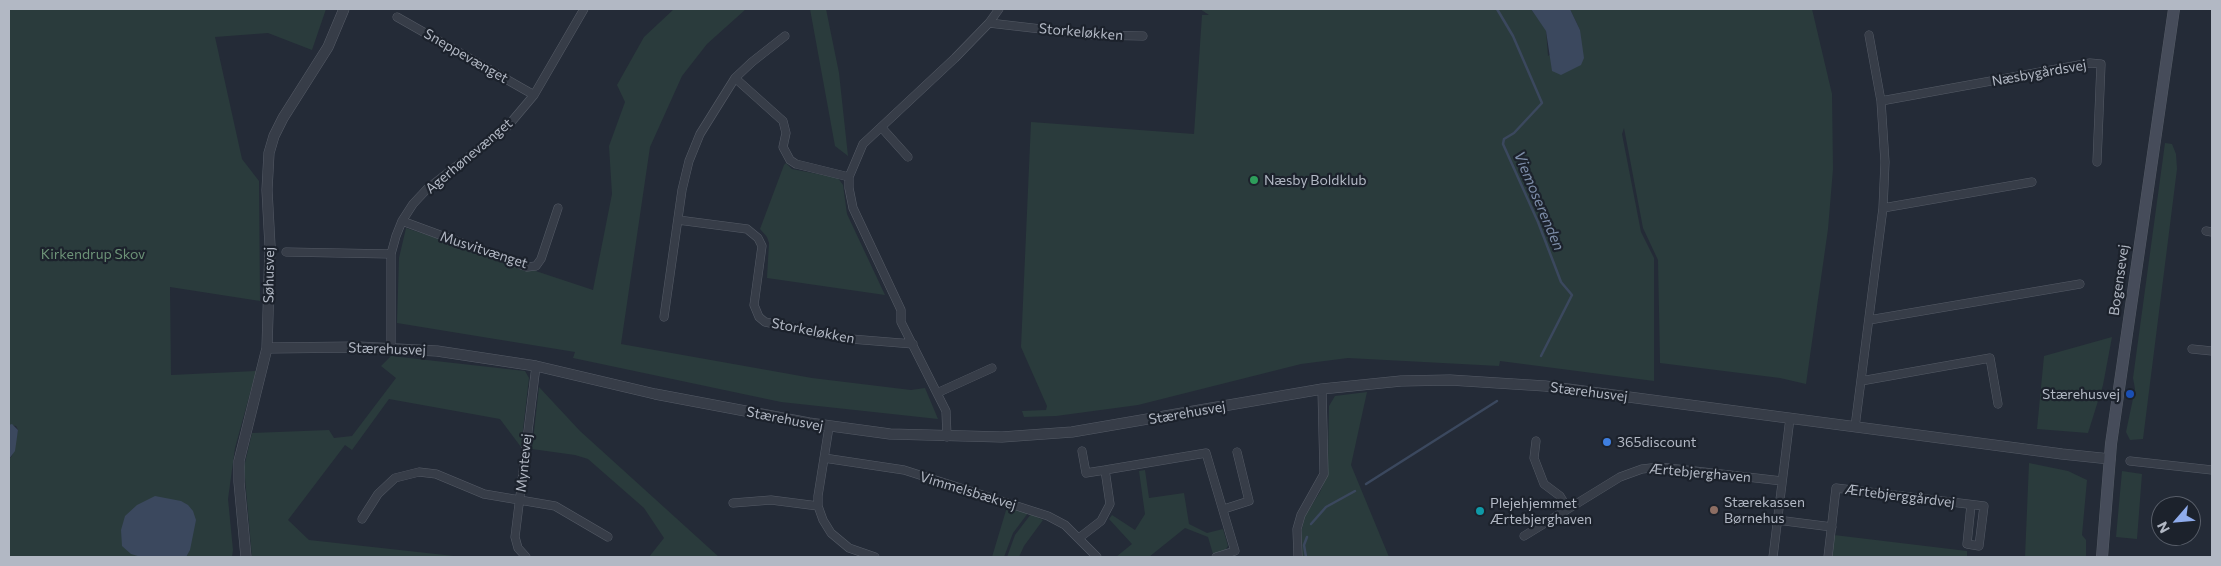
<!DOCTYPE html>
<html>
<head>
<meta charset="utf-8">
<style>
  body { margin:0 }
  #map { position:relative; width:2221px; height:566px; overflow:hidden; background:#242b37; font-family:Commissioner,sans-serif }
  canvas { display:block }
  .frame { position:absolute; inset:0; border:10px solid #b2b8c4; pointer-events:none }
  .north { position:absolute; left:2151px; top:496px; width:50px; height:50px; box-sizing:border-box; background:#1c222c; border:1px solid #585e69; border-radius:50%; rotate:243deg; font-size:14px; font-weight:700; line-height:20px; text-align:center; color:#b2b8c4 }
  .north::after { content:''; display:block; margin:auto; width:18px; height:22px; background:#8facec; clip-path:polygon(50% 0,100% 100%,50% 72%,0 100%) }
</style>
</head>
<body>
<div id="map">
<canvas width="2221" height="566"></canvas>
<div class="frame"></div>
<div class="north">N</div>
</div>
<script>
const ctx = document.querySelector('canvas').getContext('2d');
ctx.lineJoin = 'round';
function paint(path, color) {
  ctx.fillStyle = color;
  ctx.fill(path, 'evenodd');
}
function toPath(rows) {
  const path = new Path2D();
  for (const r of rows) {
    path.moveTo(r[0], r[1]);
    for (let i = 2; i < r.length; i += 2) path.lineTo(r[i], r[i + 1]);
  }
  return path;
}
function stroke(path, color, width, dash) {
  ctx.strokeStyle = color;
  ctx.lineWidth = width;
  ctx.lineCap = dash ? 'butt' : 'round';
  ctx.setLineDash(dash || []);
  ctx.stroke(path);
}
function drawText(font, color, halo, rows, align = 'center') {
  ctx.font = font + ' Commissioner,sans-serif';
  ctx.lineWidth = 4.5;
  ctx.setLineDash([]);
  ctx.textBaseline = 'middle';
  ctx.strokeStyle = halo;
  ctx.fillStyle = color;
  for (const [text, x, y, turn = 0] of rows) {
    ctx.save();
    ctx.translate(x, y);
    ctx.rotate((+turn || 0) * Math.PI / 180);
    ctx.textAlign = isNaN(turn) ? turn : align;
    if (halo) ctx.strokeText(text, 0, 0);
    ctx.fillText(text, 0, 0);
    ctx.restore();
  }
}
const green = toPath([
  [9,9,326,9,312,50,268,33,215,37,242,159,259,181,260,301,170,287,171,375,256,371,235,448,228,499,233,550,232,557,9,557,9,459,12,456,18,430,16,426,9,425],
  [674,9,746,9,707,44,682,76,650,147,621,344,812,378,911,390,925,388,938,419,781,402,573,358,575,352,397,323,399,258,406,228,593,290,612,194,609,146,625,102,617,85,644,37],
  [810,9,826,9,839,73,848,156,835,146],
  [1200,9,1531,9,1546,30,1548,56,1580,30,1570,9,1812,9,1832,94,1833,169,1828,229,1806,384,1780,378,1660,363,1658,260,1643,228,1624,128,1622,134,1641,232,1654,258,1654,381,1500,361,1499,366,1348,358,1301,364,1138,405,1056,416,1024,417,1022,411,1046,410,1047,406,1021,347,1031,122,1194,134,1202,15,1209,15],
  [2165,143,2172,144,2176,154,2177,169,2143,439,2130,440,2126,432,2135,389,2133,378],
  [786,163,792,169,838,178,843,185,847,214,885,295,767,278,769,243,767,237,760,229,784,165],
  [2112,337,2103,385,2088,433,2037,429,2044,356],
  [391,356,525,371,529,378,521,447,500,419,389,399,352,450,345,445,288,520,309,540,463,557,252,557,244,467,252,433,329,430,334,438,352,436,396,378,381,366],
  [539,387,580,431,719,557,649,557,664,538,644,508,588,459,575,455,532,449],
  [1367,392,1351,465,1389,557,1302,557,1302,529,1305,516,1320,492,1326,478,1328,459,1329,406,1335,396],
  [2029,463,2068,471,2087,480,2082,535,2086,540,2086,557,2025,557],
  [1145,470,1149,498,1184,493,1189,524,1207,533,1223,529,1228,546,1225,551,1213,554,1208,537,1185,528,1149,557,1116,557,1132,544,1109,519,1112,515,1135,530,1145,514,1139,471],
  [2122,471,2142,474,2137,539,2116,537],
  [1007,507,1028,513,1013,533,1004,557,992,557],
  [1031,514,1043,520,1024,546,1019,557,1007,557,1015,535],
  [1834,535,1967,551,1967,557,1832,557]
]);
const water = toPath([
  [1531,9,1570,9,1580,30,1584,58,1581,65,1561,75,1552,71,1546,31],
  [12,424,18,430,15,451,9,459,9,425],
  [155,496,181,501,188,505,193,511,196,520,190,550,186,557,141,557,131,554,122,546,121,530,125,516,137,505]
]);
const stream = toPath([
  [1497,9,1513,36,1542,103,1514,133,1504,139,1503,144,1538,222,1561,282,1572,295,1541,356],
  [1366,484,1497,401],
  [1311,524,1326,507,1355,491],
  [1306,557,1304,545,1307,537]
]);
const minor = toPath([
  [397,17,534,95],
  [989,23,1093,35,1143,36],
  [735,78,783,121,786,133,783,147,790,160,796,164,849,177],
  [1881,101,2090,63,2101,64,2097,162],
  [881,127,908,157],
  [1883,208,2032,182],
  [678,220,747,229,758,238,762,246,754,305,759,317,765,322,851,339,913,344],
  [402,221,527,267,536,266,541,259,558,208],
  [2206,231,2212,232],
  [286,252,391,254],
  [664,317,682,190,689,161,700,134,735,78,752,62,785,36],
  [1869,320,2080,284],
  [391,347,391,254,396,236,402,221,413,204,427,189,507,127,534,95,584,9],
  [2192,349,2212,351],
  [1861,381,1990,358,1998,404],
  [937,393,992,368],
  [829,427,818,496,818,506,823,520,831,533,849,548,875,557],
  [1855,427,1883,208,1885,162,1881,101,1869,35],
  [947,437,946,411,901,322,901,310,853,208,849,188,849,177,863,144,955,58,989,23,999,9],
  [1536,441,1534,458,1544,484,1560,496,1568,509],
  [1082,451,1086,473,1105,470],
  [824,458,904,470,1048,516,1065,525,1097,557],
  [2130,461,2212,470],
  [733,503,771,500,818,506],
  [1224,509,1249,501,1237,452],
  [362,519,378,494,395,478,419,472,436,474,484,494,555,506,608,537],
  [1777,520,1832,527],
  [1524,536,1620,477,1642,469,1660,467,1782,481],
  [1079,538,1101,521,1110,504,1105,470,1206,453,1235,551,1216,557],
  [526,557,518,548,515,537,536,366],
  [1298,557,1297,529,1301,515,1324,474,1322,389],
  [1773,557,1790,418],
  [1828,557,1836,488,1984,506,1979,546,1967,544,1971,505]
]);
const tertiary = toPath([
  [267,348,358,347,437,351,536,366,655,394,809,423,890,434,1002,437,1072,432,1322,389,1401,381,1450,380,1545,386,2062,454,2110,459],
  [246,557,239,482,239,461,267,348,270,246,267,190,269,153,274,136,283,118,328,47,344,9]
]);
const secondary = toPath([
  [2102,557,2111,444,2174,9]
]);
const markers = [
  [1254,180,5,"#2e9e5b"],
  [2130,394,5,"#1a4fb4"],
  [1607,442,5,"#3f7fe0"],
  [1714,510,5,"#8d6e63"],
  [1480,511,5,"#0f9aa8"]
];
const streetNames = [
  ["Storkeløkken",1081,32,5],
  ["Sneppevænget",466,56,30],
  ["Næsbygårdsvej",2039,73,-10],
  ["Agerhønevænget",469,156,-40],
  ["Musvitvænget",484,250,18],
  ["Søhusvej",269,275,-89],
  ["Bogensevej",2119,280,-82],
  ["Storkeløkken",813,331,11],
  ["Stærehusvej",387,349,2],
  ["Stærehusvej",1589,392,7],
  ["Stærehusvej",1187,413,-10],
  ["Stærehusvej",785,419,11],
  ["Myntevej",524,463,-84],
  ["Ærtebjerghaven",1700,473,5],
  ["Vimmelsbækvej",968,491,17],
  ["Ærtebjerggårdvej",1900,496,7]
];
const poiNames = [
  ["Næsby Boldklub",1264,180],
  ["Stærehusvej",2120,394,"right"],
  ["365discount",1617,442],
  ["Stærekassen",1724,502],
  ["Børnehus",1724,518],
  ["Plejehjemmet",1490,503],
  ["Ærtebjerghaven",1490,519]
];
const parkNames = [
  ["Kirkendrup Skov",93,254]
];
const waterNames = [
  ["Viemoserenden",1539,201,67]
];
paint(green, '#2a3b3c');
paint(water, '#3b485e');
stroke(stream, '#3b485e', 2.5);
stroke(minor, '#555b66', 9);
stroke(tertiary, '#555b66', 11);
stroke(secondary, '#555b66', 12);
stroke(minor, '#373d48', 8);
stroke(tertiary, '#373d48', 10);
stroke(secondary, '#464c5a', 11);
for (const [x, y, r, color] of markers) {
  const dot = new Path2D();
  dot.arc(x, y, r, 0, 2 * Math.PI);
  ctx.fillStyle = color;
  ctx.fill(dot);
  stroke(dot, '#1c222c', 2);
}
drawText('14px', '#b2b8c4', '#1c222c', streetNames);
drawText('14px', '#b2b8c4', '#1c222c', poiNames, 'left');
drawText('14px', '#6c9277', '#1c222c', parkNames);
drawText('italic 15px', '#7d8da9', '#1c222c', waterNames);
</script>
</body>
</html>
